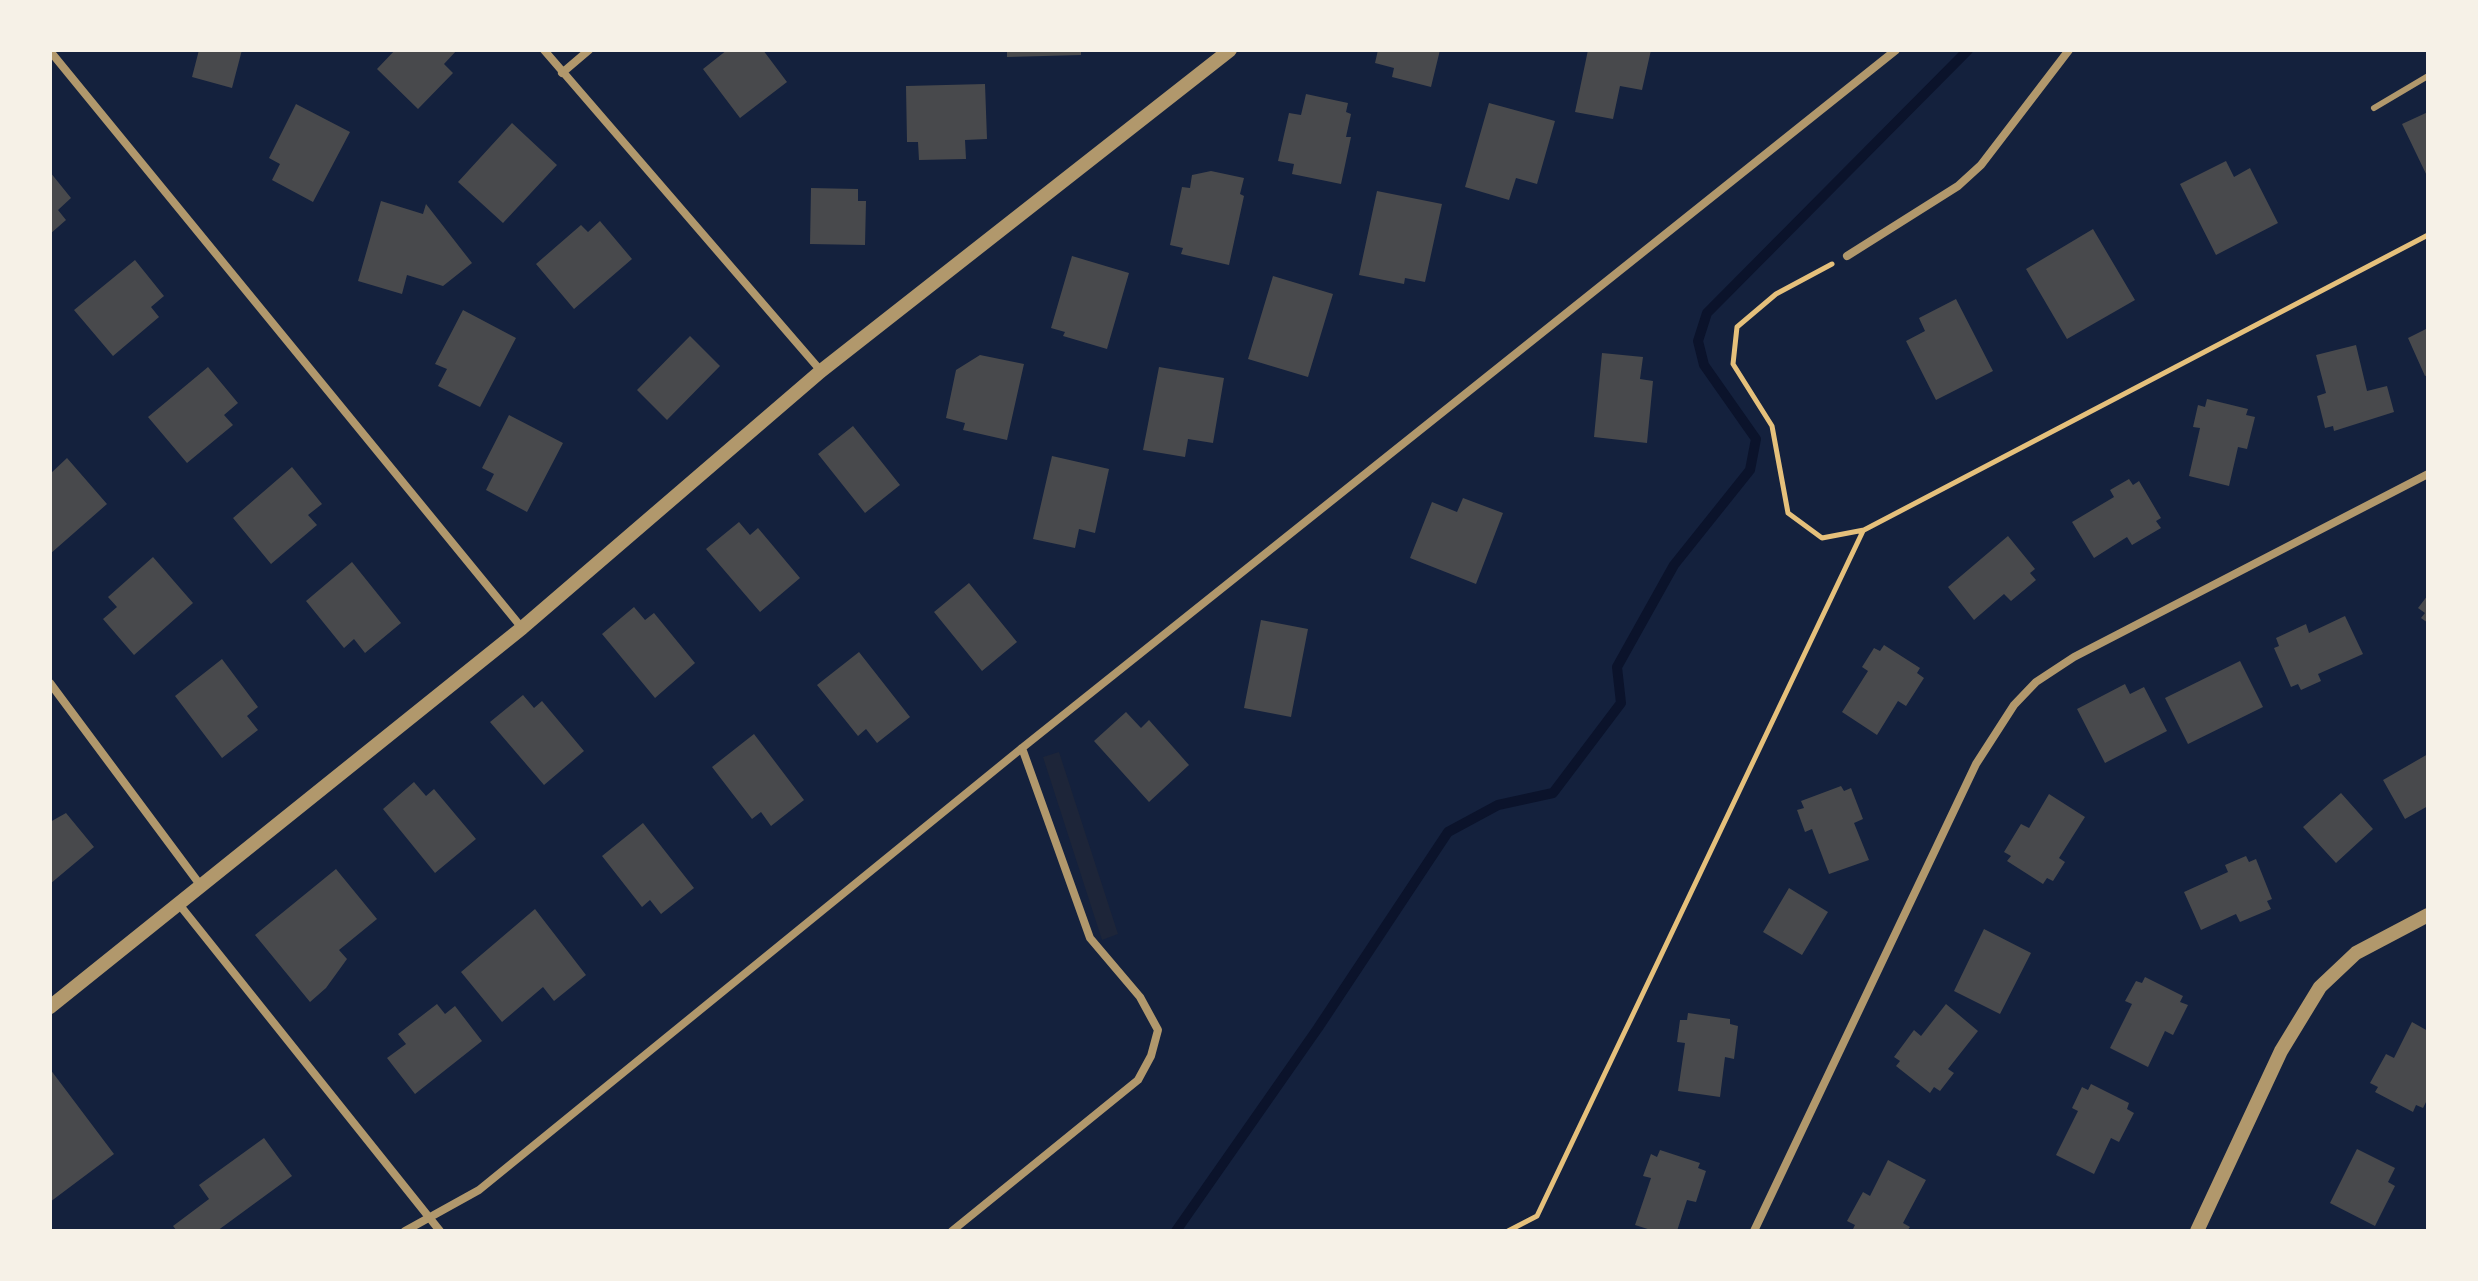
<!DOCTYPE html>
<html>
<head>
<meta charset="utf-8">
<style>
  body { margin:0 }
  #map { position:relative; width:2478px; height:1281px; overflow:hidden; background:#14213d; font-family:Arial,sans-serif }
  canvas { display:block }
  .frame { position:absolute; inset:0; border:52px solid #f6f1e7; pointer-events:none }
</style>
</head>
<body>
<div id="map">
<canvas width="2478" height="1281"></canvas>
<div class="frame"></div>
</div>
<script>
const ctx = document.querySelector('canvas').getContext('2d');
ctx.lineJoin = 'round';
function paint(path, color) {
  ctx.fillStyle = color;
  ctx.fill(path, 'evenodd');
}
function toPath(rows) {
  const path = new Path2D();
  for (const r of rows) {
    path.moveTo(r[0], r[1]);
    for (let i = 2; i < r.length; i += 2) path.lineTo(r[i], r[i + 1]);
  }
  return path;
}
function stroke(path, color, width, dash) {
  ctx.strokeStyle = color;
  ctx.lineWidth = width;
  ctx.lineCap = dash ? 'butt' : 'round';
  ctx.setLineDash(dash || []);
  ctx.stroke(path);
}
const green = toPath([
  [1059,752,1118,934,1102,940,1043,757]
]);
const stream = toPath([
  [1176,1231,1318,1028,1448,832,1498,805,1553,793,1621,703,1617,667,1674,565,1750,470,1756,439,1704,365,1698,341,1707,313,1968,50]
]);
const building = toPath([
  [199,50,242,50,232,88,192,77],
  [395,50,457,50,444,64,453,73,418,109,377,69],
  [727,50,763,50,787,82,740,118,703,69],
  [1007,50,1081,50,1081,55,1007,57],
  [1378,50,1440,50,1431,87,1392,77,1394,68,1375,63],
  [1588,50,1651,50,1642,90,1620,86,1613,119,1575,112],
  [985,84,987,139,965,140,966,159,919,160,918,142,907,142,906,86],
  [1306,94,1348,103,1346,112,1351,114,1346,137,1351,137,1341,184,1292,174,1294,164,1278,161,1289,113,1301,115],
  [1489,103,1555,121,1537,184,1516,178,1509,200,1465,187],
  [296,104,350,132,313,202,272,180,280,164,269,158],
  [2428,112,2428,178,2402,124],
  [512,123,557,165,503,223,458,182],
  [2226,161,2234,177,2250,168,2278,223,2216,255,2180,184],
  [1211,171,1244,178,1240,194,1244,196,1229,265,1181,254,1183,248,1170,245,1182,187,1190,188,1192,175],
  [50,172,71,198,58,210,66,220,50,234],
  [811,188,858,189,858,201,866,201,865,245,810,244],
  [1377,191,1442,204,1425,282,1405,278,1404,284,1359,275],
  [381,201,423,214,426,204,472,263,443,286,407,275,402,294,358,281],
  [600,221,632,259,574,309,536,264,581,225,588,232],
  [2093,229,2135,300,2067,339,2026,269],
  [1072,256,1129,273,1107,349,1063,336,1065,332,1051,328],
  [135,260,164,296,151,307,159,317,113,356,74,310],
  [1273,276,1333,294,1308,377,1248,359],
  [1956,299,1993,371,1936,400,1906,341,1925,331,1919,318],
  [463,310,516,338,480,407,438,386,447,369,435,364],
  [2428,328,2428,375,2425,376,2408,338],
  [690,336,720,366,667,420,637,390],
  [2356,345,2367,391,2387,386,2394,412,2334,431,2333,426,2325,428,2317,396,2326,393,2316,355],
  [1602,353,1643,357,1640,379,1653,381,1647,443,1594,437],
  [980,355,1024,364,1007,440,963,430,965,423,946,418,956,370],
  [208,367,238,403,224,415,233,425,187,463,148,417],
  [1159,367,1224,378,1213,443,1188,439,1185,457,1143,450],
  [2207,399,2248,409,2246,415,2255,417,2247,449,2238,447,2229,486,2189,476,2200,428,2193,427,2198,405,2205,407],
  [509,415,563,443,527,512,486,490,494,474,482,468],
  [853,426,900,485,865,513,818,454],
  [1052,456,1109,469,1095,533,1079,529,1075,548,1033,539],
  [67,458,107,504,50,554,50,474],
  [292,467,322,504,308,515,317,525,271,564,233,518],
  [2129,479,2133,485,2139,481,2161,518,2156,521,2161,528,2132,545,2127,537,2094,558,2072,522,2114,497,2110,490],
  [1463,498,1503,513,1476,584,1410,558,1432,502,1457,512],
  [739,522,750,535,758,528,800,578,760,612,706,549],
  [2008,536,2035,569,2030,573,2036,580,2011,601,2004,594,1974,620,1948,587],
  [153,557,193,603,134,655,103,619,117,607,108,597],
  [352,562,401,623,365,653,354,639,344,648,306,601],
  [969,583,1017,642,982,671,934,612],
  [2428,595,2428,623,2421,618,2425,613,2418,608],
  [634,607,645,620,654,613,695,663,655,698,602,634],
  [2345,616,2363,654,2318,674,2321,681,2301,690,2298,684,2291,687,2274,648,2279,646,2276,638,2306,624,2309,633],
  [1261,620,1308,629,1291,717,1244,708],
  [1884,645,1920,668,1917,673,1924,678,1906,706,1898,701,1877,735,1842,712,1868,671,1862,667,1874,648,1880,651],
  [859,652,910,717,877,743,866,729,858,736,817,685],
  [222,659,258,707,247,716,258,730,222,758,175,696],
  [2240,661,2263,707,2188,744,2165,698],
  [2125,684,2130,694,2144,687,2167,731,2105,763,2077,709],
  [523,695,534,708,542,701,584,751,544,785,490,722],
  [1126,712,1141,728,1149,720,1189,765,1149,802,1094,741],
  [754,734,804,800,771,826,761,812,752,819,712,767],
  [2428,754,2428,806,2405,819,2383,780],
  [414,782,426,796,434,789,476,839,435,873,383,809],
  [1841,786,1844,791,1851,788,1863,819,1854,823,1869,860,1829,874,1812,829,1805,832,1797,810,1804,808,1801,801],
  [2341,793,2373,829,2336,863,2303,827],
  [2049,794,2085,817,2059,858,2065,862,2053,881,2047,878,2043,884,2007,861,2011,856,2004,852,2021,824,2029,828],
  [66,813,94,847,50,884,50,822],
  [643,823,694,888,661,914,650,900,642,907,602,856],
  [2246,856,2249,862,2256,859,2272,899,2267,901,2271,909,2240,922,2236,914,2201,930,2184,892,2228,872,2225,865],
  [336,869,377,919,339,950,347,959,326,988,310,1002,255,935],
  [1789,888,1828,912,1802,955,1763,932],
  [535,909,586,975,554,1001,543,987,502,1022,461,972],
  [1984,929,2031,953,2000,1014,1954,991],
  [2145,977,2183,996,2180,1002,2188,1005,2173,1035,2165,1031,2148,1067,2110,1048,2132,1004,2125,1001,2136,981,2142,983],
  [437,1004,445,1014,455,1006,482,1041,415,1094,387,1058,406,1044,398,1034],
  [1946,1004,1978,1031,1948,1069,1954,1073,1940,1091,1934,1087,1930,1093,1896,1066,1900,1061,1894,1057,1914,1030,1921,1036],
  [1688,1013,1730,1019,1730,1024,1738,1026,1734,1059,1725,1057,1720,1097,1678,1091,1685,1043,1677,1042,1680,1020,1687,1020],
  [2412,1022,2428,1031,2428,1098,2423,1108,2416,1105,2413,1112,2375,1092,2378,1087,2370,1083,2386,1054,2394,1058],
  [50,1069,114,1154,50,1202],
  [2091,1084,2129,1103,2127,1109,2134,1113,2119,1142,2111,1138,2094,1174,2056,1155,2078,1111,2072,1108,2082,1087,2088,1090],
  [264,1138,292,1176,217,1231,177,1231,173,1226,209,1199,199,1185],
  [2357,1149,2395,1168,2388,1182,2395,1186,2375,1226,2330,1203],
  [1660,1150,1700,1163,1698,1168,1706,1171,1696,1202,1687,1200,1677,1231,1654,1231,1635,1225,1651,1178,1643,1176,1651,1154,1657,1157],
  [1888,1160,1926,1180,1903,1223,1910,1227,1907,1231,1852,1231,1855,1225,1847,1221,1863,1192,1870,1196]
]);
const path = toPath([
  [1832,264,1776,294,1737,327,1733,364,1772,426,1788,513,1822,538,1864,530,2428,235],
  [1508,1231,1537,1216,1863,531]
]);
const service = toPath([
  [2374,108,2428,76]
]);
const minor = toPath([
  [544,50,821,371],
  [50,51,522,628],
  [562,73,589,50],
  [1847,256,1958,186,1981,165,2069,50],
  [50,683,201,886],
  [178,903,440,1231],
  [405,1231,479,1190,1022,748,1896,50],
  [952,1231,1138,1080,1151,1056,1158,1030,1140,997,1090,938,1022,748],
  [1754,1231,1976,764,2014,705,2036,682,2074,657,2428,474]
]);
const tertiary = toPath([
  [50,1007,522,628,821,371,1230,50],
  [2197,1231,2281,1051,2320,987,2356,953,2428,915]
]);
paint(green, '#1d2539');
stroke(stream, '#0b132b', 10);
paint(building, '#48494c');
stroke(path, '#e5c07b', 5);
stroke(service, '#b1986c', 6);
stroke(minor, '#b1986c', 8);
stroke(tertiary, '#b1986c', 14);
</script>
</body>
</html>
